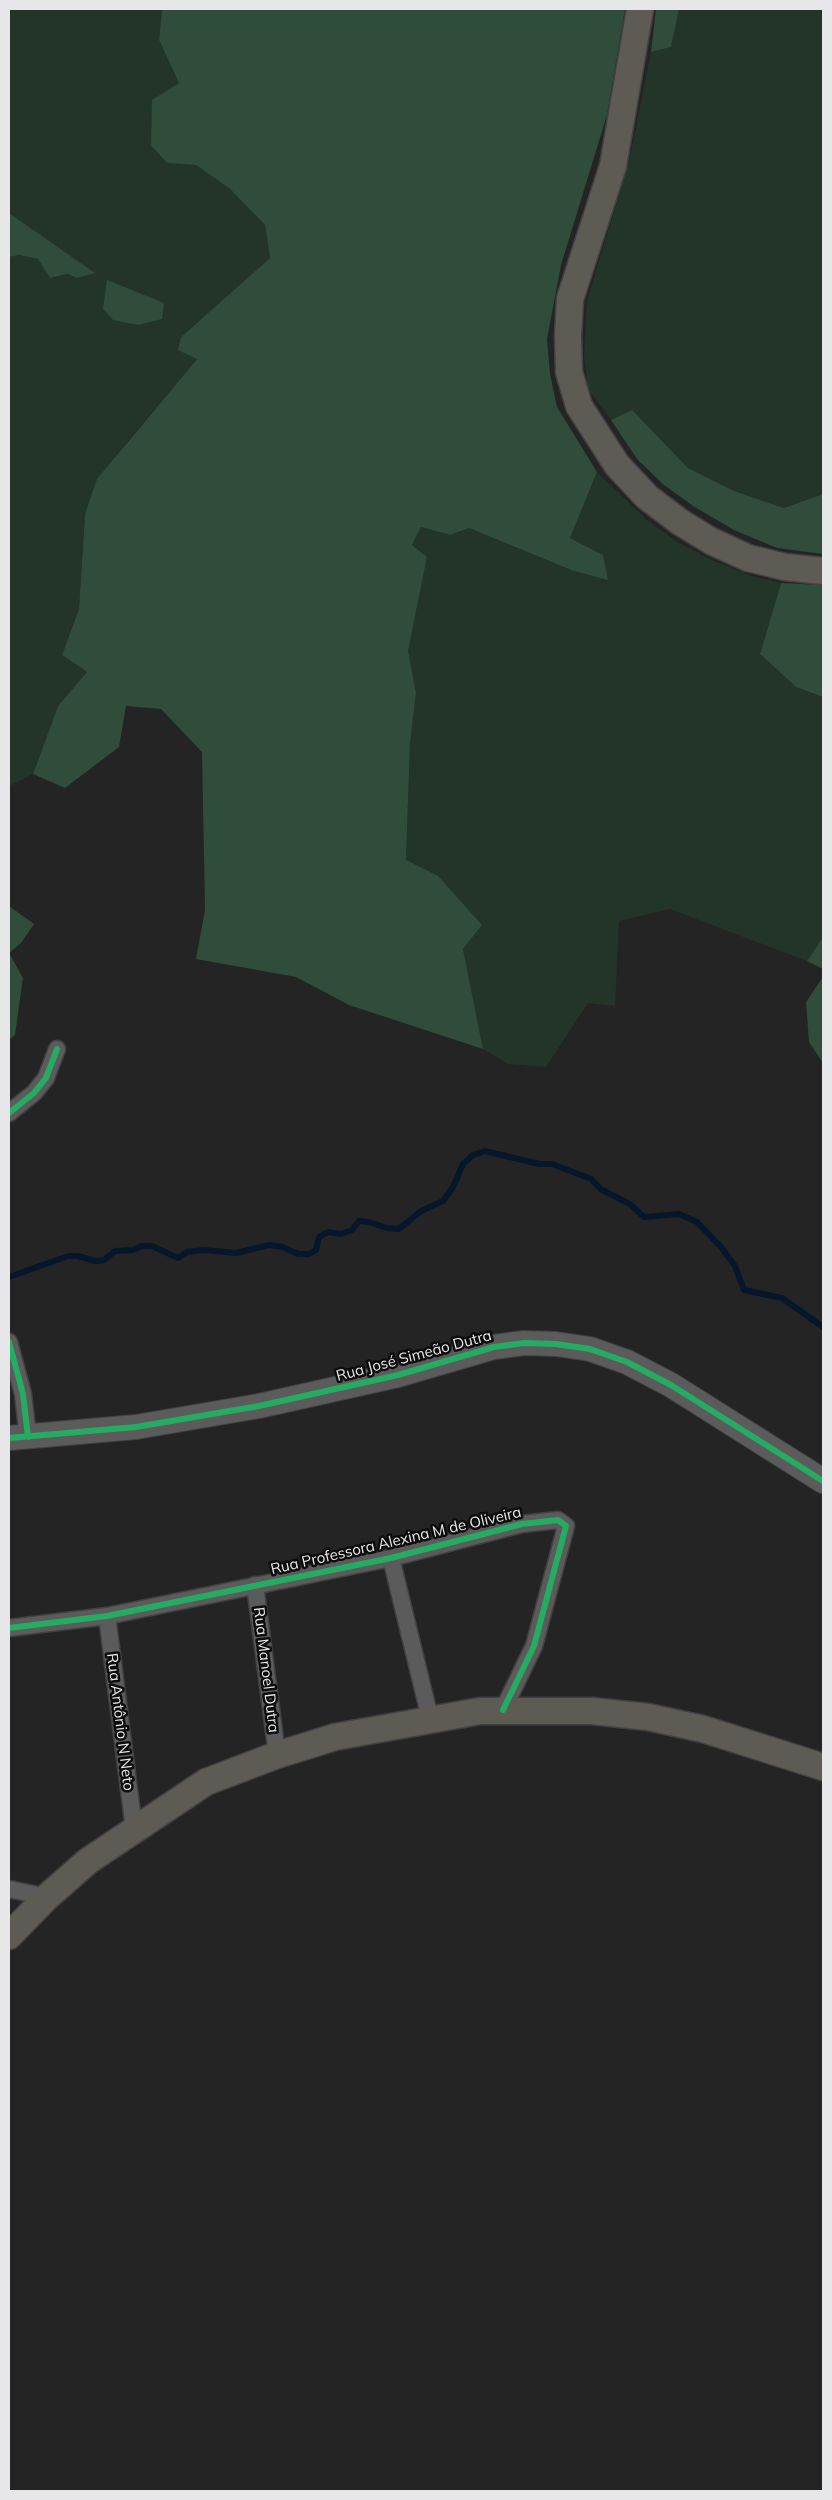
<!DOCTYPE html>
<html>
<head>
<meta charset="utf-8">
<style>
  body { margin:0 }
  #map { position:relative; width:832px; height:2500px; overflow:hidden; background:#242425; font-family:Mulish,sans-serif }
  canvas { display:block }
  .frame { position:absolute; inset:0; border:10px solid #e7e7e9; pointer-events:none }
</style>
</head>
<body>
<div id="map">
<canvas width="832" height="2500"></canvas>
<div class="frame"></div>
</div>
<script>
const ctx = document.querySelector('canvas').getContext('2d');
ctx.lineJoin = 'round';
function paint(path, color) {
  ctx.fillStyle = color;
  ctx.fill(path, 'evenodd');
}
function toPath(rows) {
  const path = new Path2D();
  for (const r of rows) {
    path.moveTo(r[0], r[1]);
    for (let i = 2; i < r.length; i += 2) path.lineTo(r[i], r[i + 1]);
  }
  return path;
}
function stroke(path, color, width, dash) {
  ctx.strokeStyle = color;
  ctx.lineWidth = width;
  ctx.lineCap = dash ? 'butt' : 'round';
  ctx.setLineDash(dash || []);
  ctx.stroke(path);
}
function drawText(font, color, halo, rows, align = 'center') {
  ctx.font = font + ' Mulish,sans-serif';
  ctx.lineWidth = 5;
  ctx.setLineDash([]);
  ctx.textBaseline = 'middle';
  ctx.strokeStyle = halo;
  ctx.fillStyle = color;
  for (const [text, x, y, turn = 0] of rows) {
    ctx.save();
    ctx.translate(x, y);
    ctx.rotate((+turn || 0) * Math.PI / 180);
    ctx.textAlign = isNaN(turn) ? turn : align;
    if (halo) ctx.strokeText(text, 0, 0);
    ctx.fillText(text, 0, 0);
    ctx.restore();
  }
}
const green = toPath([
  [9,9,162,9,159,40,179,83,167,163,196,165,230,189,265,225,270,258,181,337,197,359,126,443,85,514,79,609,62,655,87,672,58,706,33,774,9,786,9,257,19,255,38,259,51,278,67,274,77,278,94,273,9,213],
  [679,9,823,9,823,494,784,508,734,491,688,468,632,411,611,420,588,389,584,357,587,301,629,162,651,52,671,47],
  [597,472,648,521,679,543,714,561,752,576,781,583,760,654,796,687,823,697,823,937,807,961,670,909,619,921,615,1006,588,1003,546,1067,508,1064,483,1049,463,949,482,925,406,860,410,744,416,693,408,651,427,557,412,545,421,527,450,535,469,528,571,570,603,555,570,538]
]);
const forest = toPath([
  [162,9,625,9,607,115,561,265,547,339,550,374,557,407,597,472,570,538,603,555,608,580,571,570,469,528,450,535,421,527,412,545,427,557,408,651,416,693,410,744,406,860,438,876,482,925,463,949,483,1049,349,1005,296,977,196,959,205,910,202,752,161,709,126,706,119,747,65,788,33,774,58,706,87,672,62,655,79,609,85,514,97,479,197,359,178,350,181,337,270,258,265,225,230,189,196,165,167,163,151,145,152,100,179,83,159,40],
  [656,9,679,9,671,47,651,52],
  [9,213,95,273,77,278,67,274,50,278,38,259,19,255,9,257],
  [107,280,164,303,162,319,138,325,113,320,103,309],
  [632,410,688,468,734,491,784,508,823,494,823,554,777,548,734,530,693,506,664,485,637,459,611,420],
  [781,583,823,585,823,697,796,687,760,654],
  [9,906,34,924,21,943,9,953],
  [823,937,823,969,807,961],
  [9,953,23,978,15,1035,9,1040],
  [823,977,823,1063,809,1042,806,1002]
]);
const stream = toPath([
  [9,1277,68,1256,78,1256,95,1261,104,1260,115,1251,133,1250,142,1246,152,1246,178,1258,187,1252,204,1250,236,1253,269,1245,283,1247,298,1254,309,1254,316,1250,319,1237,328,1232,341,1234,352,1230,359,1221,369,1222,387,1228,399,1229,421,1211,443,1201,453,1187,463,1164,473,1155,485,1151,539,1164,552,1164,591,1179,602,1190,630,1204,644,1217,679,1214,697,1222,721,1247,735,1266,744,1290,782,1298,823,1327]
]);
const street = toPath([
  [9,1113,34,1093,46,1078,57,1049],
  [9,1342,23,1394,28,1437],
  [391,1558,430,1718],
  [255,1585,277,1755],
  [107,1616,134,1829],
  [9,1628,107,1616,391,1558,522,1524,558,1520,566,1526,534,1646,503,1710],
  [9,1889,47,1897]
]);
const secondary = toPath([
  [9,1438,136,1427,259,1406,398,1375,494,1347,524,1343,556,1344,590,1349,627,1362,671,1385,823,1481]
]);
const primary = toPath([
  [640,9,613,166,570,299,568,336,569,372,579,406,617,465,647,497,680,522,711,541,748,558,785,567,823,571],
  [9,1936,47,1897,88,1861,206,1782,277,1755,335,1737,480,1711,592,1711,648,1717,703,1729,823,1767]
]);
const cycleway = toPath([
  [9,1113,34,1093,46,1078,57,1049],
  [9,1342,23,1394,28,1437],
  [9,1438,136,1427,259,1406,398,1375,494,1347,524,1343,556,1344,590,1349,627,1362,671,1385,823,1481],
  [9,1628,107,1616,391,1558,522,1524,558,1520,566,1526,534,1646,503,1710]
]);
const streetNames = [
  ["Rua José Simeão Dutra",414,1356,-15],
  ["Rua Professora Alexina M de Oliveira",396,1541,-13],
  ["Rua Manoel Dutra",266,1670,83],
  ["Rua Antônio N Neto",120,1722,83]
];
paint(green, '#233529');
paint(forest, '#304c3a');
stroke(stream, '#06172b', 6);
stroke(street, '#414142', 19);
stroke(secondary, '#414142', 26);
stroke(primary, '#414142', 29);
stroke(street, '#5b5b5c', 16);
stroke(secondary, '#5b5b5c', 24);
stroke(primary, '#5e5b55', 26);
stroke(cycleway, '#26ab63', 6);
drawText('15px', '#e7e7e9', '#0d0d0e', streetNames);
</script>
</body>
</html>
